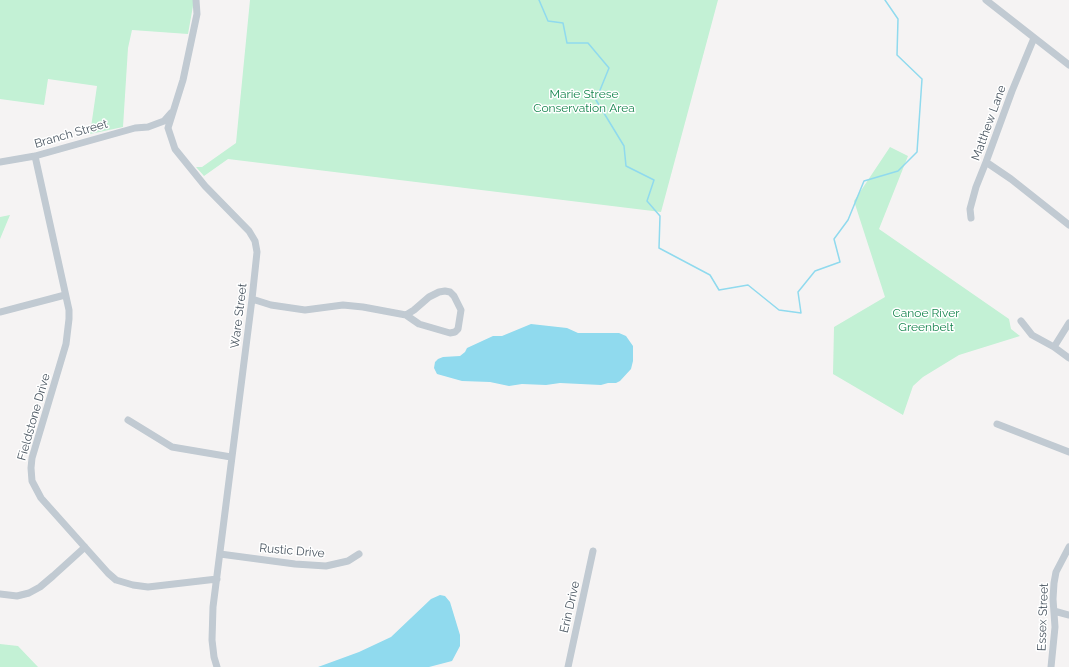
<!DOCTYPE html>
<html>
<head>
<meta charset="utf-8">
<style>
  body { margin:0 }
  canvas { display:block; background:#f5f3f3 }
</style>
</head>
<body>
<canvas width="1069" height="667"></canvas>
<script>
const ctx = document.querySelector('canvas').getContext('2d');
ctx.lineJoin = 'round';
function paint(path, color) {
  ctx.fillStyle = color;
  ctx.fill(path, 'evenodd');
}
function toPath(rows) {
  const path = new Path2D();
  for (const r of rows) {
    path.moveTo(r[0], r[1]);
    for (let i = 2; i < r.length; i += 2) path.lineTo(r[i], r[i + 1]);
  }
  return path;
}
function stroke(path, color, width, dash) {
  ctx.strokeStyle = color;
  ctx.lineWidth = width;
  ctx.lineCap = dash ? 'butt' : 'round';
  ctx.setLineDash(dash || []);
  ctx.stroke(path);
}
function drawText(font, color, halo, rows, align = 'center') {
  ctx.font = font + ' Raleway,sans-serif';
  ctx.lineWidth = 3;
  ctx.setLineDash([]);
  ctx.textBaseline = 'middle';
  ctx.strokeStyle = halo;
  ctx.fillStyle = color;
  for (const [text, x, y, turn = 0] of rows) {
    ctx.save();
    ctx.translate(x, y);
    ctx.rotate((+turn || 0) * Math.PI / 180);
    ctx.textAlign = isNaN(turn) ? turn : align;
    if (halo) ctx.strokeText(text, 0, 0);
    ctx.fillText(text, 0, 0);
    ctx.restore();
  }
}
const green = toPath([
  [0,0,193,0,193,6,188,34,132,30,128,48,123,127,90,134,97,86,48,79,44,105,0,99],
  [250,0,718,0,661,212,228,159,204,176,196,167,202,167,236,143],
  [890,147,908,156,879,229,1009,319,1011,329,1020,336,959,355,923,377,913,386,903,415,833,374,834,327,885,297,854,201],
  [10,215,0,239,0,217],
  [0,644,18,646,38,667,0,667]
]);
const water = toPath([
  [531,324,567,328,578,333,619,333,626,336,633,346,633,361,631,369,620,381,616,383,608,383,601,385,560,383,546,385,522,384,509,386,490,382,462,381,437,374,434,368,435,362,438,359,443,357,460,356,465,352,467,348,493,336,502,336],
  [440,595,445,596,450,602,460,635,460,646,452,661,429,667,318,667,359,652,391,637,431,599]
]);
const stream = toPath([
  [539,0,548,21,563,23,567,43,588,43,609,68,596,100,624,146,626,166,654,180,647,201,660,216,659,248,710,275,719,290,748,285,779,310,801,313,798,292,815,271,840,262,834,239,848,220,864,181,898,171,917,152,922,79,897,55,898,19,885,0]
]);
const minor = toPath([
  [196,0,197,14,183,80,168,128,175,149,205,186,249,231,255,241,257,252,252,299,213,607,212,640,214,657,217,667],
  [986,0,1069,65],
  [35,156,69,310,69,319,66,344,32,458,31,468,32,481,41,498,108,573,116,580,133,585,148,587,217,579],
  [0,162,35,156,135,128,148,127,164,121,171,113],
  [986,162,1011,179,1069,225],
  [971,218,970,209,976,187,986,162,1012,91,1034,38],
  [252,299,271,305,305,310,343,305,363,307,406,315,419,324,450,333,455,332,458,329,461,310,454,296,450,292,445,291,439,292,429,297,414,310,406,315],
  [0,312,65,295],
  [1021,321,1032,335,1054,347,1069,358],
  [1054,347,1069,323],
  [128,420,172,447,231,457],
  [997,424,1069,452],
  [220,554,295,564,326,566,348,561,359,554],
  [0,594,17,596,29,593,40,587,53,576,85,547],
  [1054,611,1069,615],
  [568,667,593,551],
  [1051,667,1055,627,1053,599,1054,583,1056,572,1069,547]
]);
const parkNames = [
  ["Marie Strese",584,94],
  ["Conservation Area",584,108],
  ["Canoe River",926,313],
  ["Greenbelt",926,327]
];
const streetNames = [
  ["Matthew Lane",989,123,-70],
  ["Branch Street",71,134,-16],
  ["Ware Street",239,316,-83],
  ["Fieldstone Drive",34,417,-74],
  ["Rustic Drive",292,551,5],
  ["Erin Drive",570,607,-77],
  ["Essex Street",1043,617,-88]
];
paint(green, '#c3f1d5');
paint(water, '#90daee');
stroke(stream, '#90daee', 1.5);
stroke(minor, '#c1cad2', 7);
drawText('12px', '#17864f', '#fff', parkNames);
drawText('12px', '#4a5661', '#fff', streetNames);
</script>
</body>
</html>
